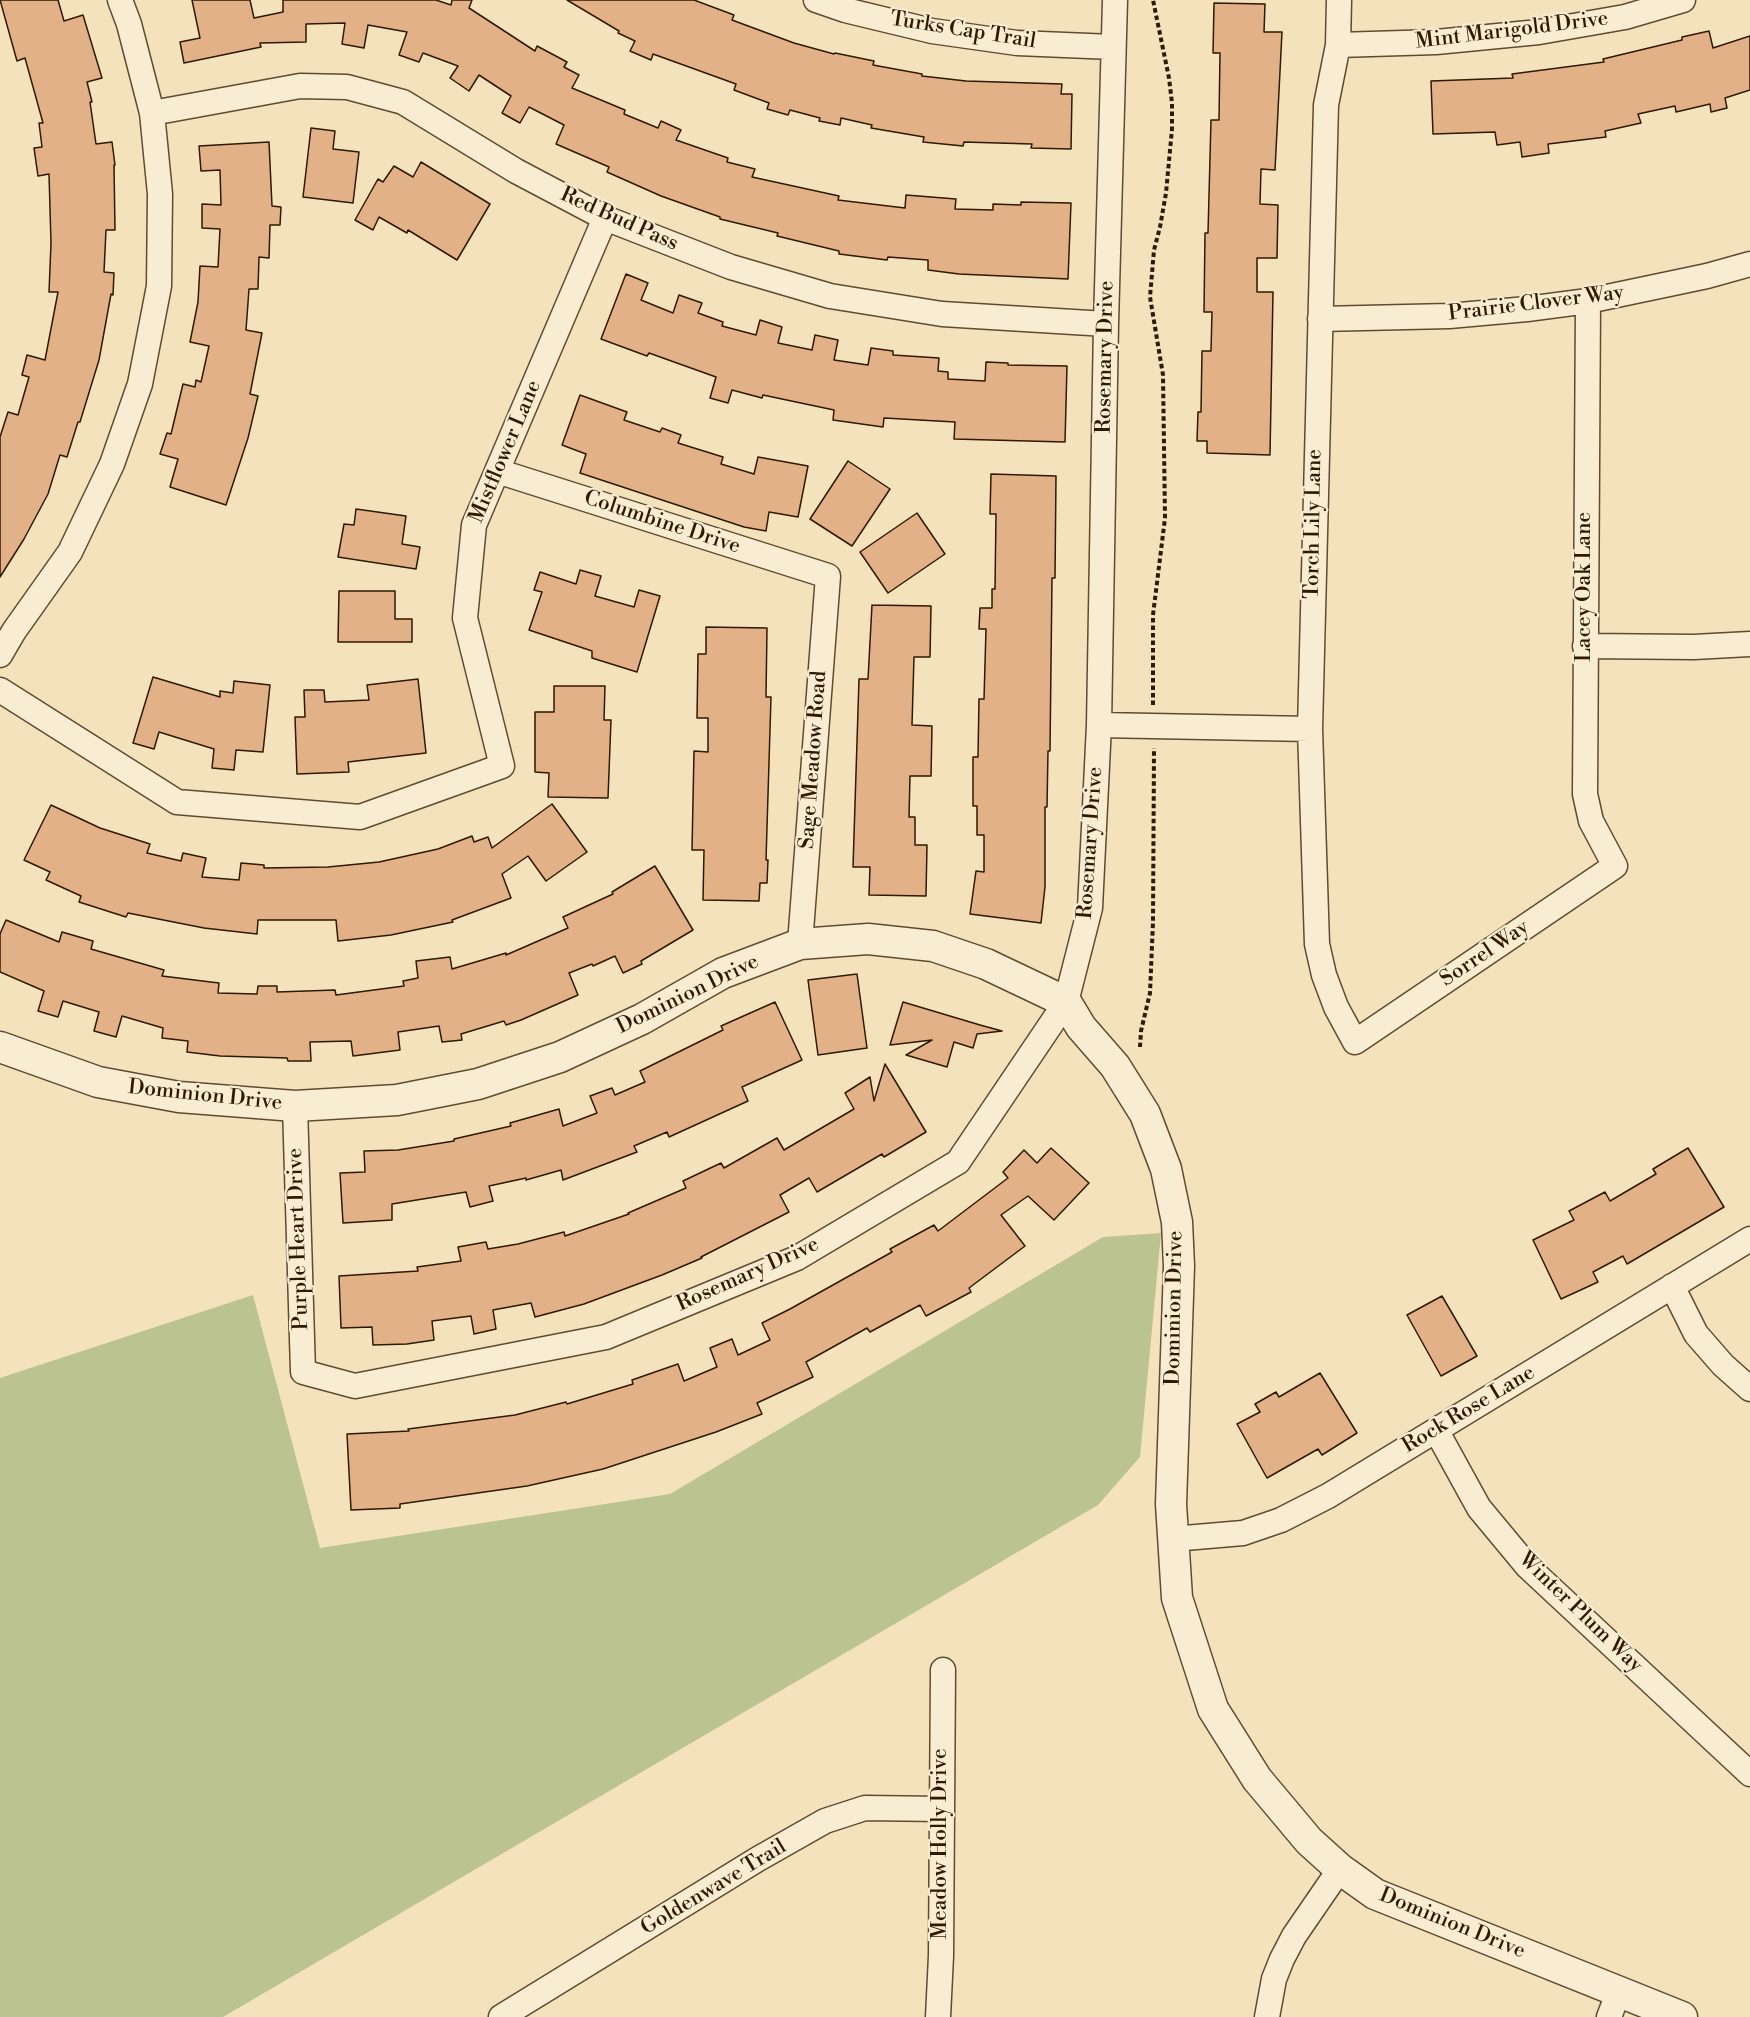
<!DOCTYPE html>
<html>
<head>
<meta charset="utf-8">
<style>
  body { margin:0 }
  canvas { display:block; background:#f4e2bc }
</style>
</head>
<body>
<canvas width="1750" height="2017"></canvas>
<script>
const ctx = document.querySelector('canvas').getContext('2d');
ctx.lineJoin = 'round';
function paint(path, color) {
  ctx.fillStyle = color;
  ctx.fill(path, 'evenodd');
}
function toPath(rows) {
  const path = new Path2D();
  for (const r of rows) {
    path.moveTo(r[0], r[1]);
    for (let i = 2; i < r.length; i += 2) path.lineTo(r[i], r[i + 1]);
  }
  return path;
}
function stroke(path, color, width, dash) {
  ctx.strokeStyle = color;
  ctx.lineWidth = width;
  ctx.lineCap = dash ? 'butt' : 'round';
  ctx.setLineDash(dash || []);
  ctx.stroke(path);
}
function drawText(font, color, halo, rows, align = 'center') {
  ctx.font = font + ' "Libre Bodoni",serif';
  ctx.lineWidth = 4.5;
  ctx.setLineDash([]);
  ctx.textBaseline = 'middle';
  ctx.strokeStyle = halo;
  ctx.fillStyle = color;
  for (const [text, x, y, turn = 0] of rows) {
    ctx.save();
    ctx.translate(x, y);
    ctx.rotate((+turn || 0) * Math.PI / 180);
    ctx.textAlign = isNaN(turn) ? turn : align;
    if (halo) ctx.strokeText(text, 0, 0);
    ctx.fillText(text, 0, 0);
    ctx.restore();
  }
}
const green = toPath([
  [1161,1233,1140,1457,1098,1505,223,2017,0,2017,0,1378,253,1295,320,1548,670,1494,1103,1237]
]);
const building = toPath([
  [0,0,58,0,64,21,83,15,102,78,87,82,92,102,90,102,96,144,112,142,115,165,114,165,115,230,106,230,104,272,114,273,113,295,111,294,99,360,80,422,78,422,67,457,60,455,48,494,24,539,0,577,0,437,8,412,18,415,29,377,22,375,27,355,45,360,58,292,49,292,51,243,49,174,38,176,34,148,42,147,39,123,43,123,25,58,17,61,0,0],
  [192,0,250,0,254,18,283,12,283,0,436,0,451,5,452,0,472,0,469,8,535,51,537,46,567,62,564,67,579,75,572,88,625,110,624,114,658,128,661,121,681,130,676,140,728,158,727,162,755,169,752,177,839,196,838,200,905,208,906,195,956,199,955,209,993,210,993,204,1021,205,1021,202,1071,203,1068,279,959,274,928,270,928,260,888,257,887,260,839,254,839,251,777,236,778,233,720,219,720,217,661,196,607,172,609,167,556,144,564,125,529,107,520,123,502,113,511,96,479,75,469,91,450,78,458,66,423,53,419,62,399,55,407,32,368,25,364,48,342,44,345,23,306,24,306,42,260,43,261,47,184,63,180,42,200,38,192,0],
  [567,0,694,0,734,15,732,20,794,43,834,54,835,53,874,61,873,65,922,74,922,76,966,81,1062,84,1061,94,1072,94,1071,149,1031,148,1032,144,964,142,963,146,923,142,924,137,871,128,872,125,841,118,840,125,819,121,820,118,790,110,788,115,767,109,769,103,734,90,736,84,653,54,651,60,630,51,635,41,618,33,619,31,567,0],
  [1214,3,1265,4,1264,32,1282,32,1275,170,1261,169,1260,204,1278,205,1277,258,1257,258,1257,292,1273,292,1270,455,1207,453,1207,441,1197,441,1198,412,1201,412,1202,351,1211,351,1212,312,1204,312,1205,233,1208,233,1211,120,1219,120,1220,53,1213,53,1214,3],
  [1709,31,1713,48,1750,36,1750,90,1725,98,1727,108,1711,112,1710,104,1676,112,1675,106,1638,114,1641,123,1605,131,1606,137,1548,144,1549,153,1522,157,1520,142,1497,145,1495,132,1433,134,1431,81,1513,78,1512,74,1604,62,1603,59,1682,40,1682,37,1709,31],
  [311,128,335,131,333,149,359,152,353,203,303,197,311,128],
  [269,142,272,206,281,207,280,225,270,225,269,258,259,257,258,289,249,289,246,330,262,333,250,394,258,396,248,438,226,505,170,487,178,459,160,454,167,433,171,434,183,384,195,387,196,380,201,382,209,346,190,342,198,302,200,266,218,267,220,229,202,228,202,204,221,205,220,170,201,171,199,146,269,142],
  [421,162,490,204,457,260,408,230,407,233,379,217,373,230,355,220,378,179,383,182,394,166,413,177,421,162],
  [626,274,648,283,641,300,673,313,679,295,702,303,698,313,723,322,722,326,756,335,760,320,782,327,778,343,812,350,815,335,838,340,834,360,868,365,871,348,893,351,893,355,939,358,938,371,948,372,948,379,985,381,986,362,1008,363,1008,365,1067,366,1065,442,954,439,955,422,884,418,883,427,833,420,834,410,763,395,762,398,732,390,728,403,710,398,716,377,649,353,647,356,601,339,626,274],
  [580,395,627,412,624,420,660,432,662,428,681,435,678,443,723,457,721,464,754,474,758,457,808,466,798,517,769,512,766,531,744,527,580,473,586,454,562,445,580,395],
  [848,461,890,489,852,546,810,519,848,461],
  [991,474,1056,476,1055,578,1052,578,1050,751,1048,751,1047,807,1045,807,1045,887,1041,923,970,914,976,871,984,872,984,835,977,835,977,806,973,806,973,757,978,757,979,699,984,699,986,629,979,629,980,608,992,608,992,589,995,589,996,514,990,514,991,474],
  [356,509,406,516,402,544,420,547,416,569,338,557,344,524,354,525,356,509],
  [917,513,945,554,888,593,860,552,917,513],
  [580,570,601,576,595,596,634,607,639,590,660,596,637,672,592,658,592,651,529,630,542,592,534,590,540,572,576,584,580,570],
  [339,591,395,591,395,619,412,619,412,642,338,642,339,591],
  [872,605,931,606,930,657,914,657,912,725,932,726,931,776,910,776,909,817,915,817,915,845,927,845,926,896,869,895,870,867,853,867,859,679,868,679,872,605],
  [706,627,767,628,766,697,771,697,766,860,768,860,767,883,760,883,759,901,703,900,704,850,692,850,694,751,708,752,708,718,697,718,698,654,706,654,706,627],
  [153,677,220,697,220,691,233,693,234,681,270,685,263,752,236,750,234,770,212,768,214,749,159,732,154,749,133,743,153,677],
  [418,679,426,753,348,762,349,772,297,774,295,717,305,717,304,690,324,690,325,702,369,700,367,685,418,679],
  [554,686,605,686,604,720,611,720,608,798,548,797,549,773,535,772,535,712,554,712,554,686],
  [552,804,587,852,546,881,528,856,502,874,511,898,452,920,453,922,391,935,338,941,336,920,258,920,257,934,204,928,128,913,126,917,79,902,81,896,46,880,50,872,24,860,51,805,100,828,150,844,147,853,181,861,183,853,206,858,202,877,239,880,241,863,264,865,264,868,328,867,379,862,438,849,472,836,474,842,488,837,492,848,552,804],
  [655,866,693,930,641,961,642,964,623,973,615,956,593,966,592,964,569,973,578,995,521,1020,506,1025,504,1021,461,1034,462,1040,442,1042,439,1026,398,1032,400,1050,353,1056,351,1041,310,1042,311,1061,288,1061,287,1058,220,1056,187,1052,188,1041,162,1038,163,1028,122,1016,116,1037,94,1031,99,1012,63,1001,58,1017,38,1011,44,991,0,972,0,934,6,920,59,942,62,932,93,941,91,949,164,970,162,976,219,983,218,993,257,994,258,986,277,986,277,992,335,990,336,995,404,986,403,981,418,978,416,961,450,957,452,969,506,953,506,955,568,928,563,917,613,894,612,892,655,866],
  [857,974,867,1048,818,1055,808,980,857,974],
  [775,1002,802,1060,742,1087,748,1101,669,1137,667,1132,634,1146,637,1152,563,1180,561,1170,526,1180,526,1178,489,1186,493,1201,470,1207,466,1192,392,1204,392,1220,343,1223,340,1173,365,1172,364,1151,398,1150,454,1141,454,1139,511,1126,510,1123,559,1109,563,1126,597,1113,590,1096,612,1088,615,1095,645,1082,640,1071,723,1030,721,1026,775,1002],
  [903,1002,980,1025,1002,1031,977,1034,973,1048,954,1042,947,1067,906,1055,932,1040,890,1045,903,1002],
  [885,1064,926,1132,884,1157,882,1154,817,1192,809,1178,780,1195,789,1212,701,1257,702,1258,662,1275,584,1304,535,1317,531,1303,493,1310,496,1329,474,1334,471,1316,432,1321,434,1340,407,1344,373,1345,372,1327,341,1328,339,1276,418,1271,417,1267,461,1261,458,1247,486,1242,488,1249,518,1244,564,1232,565,1236,629,1214,628,1213,686,1188,683,1181,721,1163,724,1168,777,1138,784,1150,854,1109,845,1093,870,1077,874,1101,885,1064],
  [1051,1148,1089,1183,1054,1220,1028,1196,1001,1215,1025,1246,969,1288,971,1292,926,1316,920,1305,870,1332,867,1328,806,1362,813,1377,757,1403,762,1414,716,1432,603,1469,527,1486,400,1504,400,1508,351,1510,347,1434,409,1431,408,1429,515,1415,566,1402,567,1404,633,1384,632,1380,678,1364,684,1381,717,1367,710,1348,732,1339,738,1355,770,1340,762,1323,790,1309,892,1252,890,1249,934,1225,938,1231,1008,1178,1003,1172,1024,1150,1037,1163,1051,1148],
  [1688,1148,1724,1207,1627,1264,1623,1256,1593,1272,1598,1282,1561,1299,1533,1240,1574,1220,1569,1211,1605,1192,1610,1201,1656,1174,1653,1169,1688,1148],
  [1442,1296,1477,1356,1441,1376,1407,1315,1442,1296],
  [1320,1373,1357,1433,1322,1455,1318,1449,1267,1478,1237,1424,1260,1412,1255,1404,1276,1392,1279,1397,1320,1373]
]);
const path = toPath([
  [1153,705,1153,615,1165,518,1163,375,1150,297,1154,250,1160,227,1166,193,1172,129,1172,103,1169,78,1153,0],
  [1140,1047,1141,1031,1150,993,1153,922,1154,748]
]);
const minor = toPath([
  [816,0,845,10,932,31,1017,43,1113,47],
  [1339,0,1338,45,1326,105,1310,729,1317,944,1324,975,1336,1007,1355,1042,1615,866,1591,821,1585,794,1588,301],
  [1338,45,1436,42,1539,32,1625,17,1683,0],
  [152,113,300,86,347,87,403,102,516,171,605,218,731,267,830,296,942,314,1106,324],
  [1320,319,1449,316,1527,309,1588,301,1707,276,1750,264],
  [497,471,828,576,800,944],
  [1585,646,1694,647,1750,644],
  [0,655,14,631,70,552,112,464,140,384,159,286,160,194,152,113,129,24,120,0],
  [0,690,177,802,360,817,502,766,465,618,474,525,605,218],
  [1099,725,1310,729],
  [295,1106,303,1372,355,1386,606,1337,797,1258,958,1162,1066,1002,1090,908,1099,725,1106,324,1115,0],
  [1672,1286,1696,1334,1723,1365,1750,1389],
  [1436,1430,1479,1508,1528,1567,1750,1774],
  [1173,1539,1243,1533,1281,1520,1328,1496,1750,1239],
  [501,2017,758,1859,825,1821,865,1808,942,1809],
  [938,2017,941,1956,943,1670],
  [1267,2017,1274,1979,1282,1959,1294,1936,1340,1869],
  [1609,2017,1619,1991]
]);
const tertiary = toPath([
  [0,1047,98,1082,179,1097,295,1106,397,1100,478,1084,560,1057,642,1019,723,973,800,944,868,939,933,946,986,964,1066,1002,1081,1027,1115,1066,1145,1114,1166,1169,1177,1222,1179,1266,1171,1504,1177,1598,1213,1709,1257,1779,1309,1841,1340,1869,1375,1894,1682,2017]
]);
const streetNames = [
  ["Turks Cap Trail",963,31,9],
  ["Mint Marigold Drive",1512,31,-7],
  ["Red Bud Pass",619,220,24],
  ["Prairie Clover Way",1536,304,-7],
  ["Rosemary Drive",1106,357,-89],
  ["Mistflower Lane",506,452,-67],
  ["Columbine Drive",662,523,18],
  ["Torch Lily Lane",1314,524,-89],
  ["Lacey Oak Lane",1585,587,-90],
  ["Sage Meadow Road",814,760,-86],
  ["Rosemary Drive",1091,843,-86],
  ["Sorrel Way",1485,954,-34],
  ["Dominion Drive",688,995,-26],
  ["Dominion Drive",205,1096,6],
  ["Purple Heart Drive",299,1239,-92],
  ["Rosemary Drive",748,1275,-24],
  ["Dominion Drive",1175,1308,-89],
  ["Rock Rose Lane",1469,1410,-31],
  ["Winter Plum Way",1580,1613,44],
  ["Meadow Holly Drive",941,1844,-90],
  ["Goldenwave Trail",714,1888,-31],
  ["Dominion Drive",1452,1924,22]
];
paint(green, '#bbc391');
paint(building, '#e2b187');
stroke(building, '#2f1900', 1.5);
stroke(minor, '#604b2f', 27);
stroke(tertiary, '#604b2f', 33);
stroke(path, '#2f1900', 4, [4.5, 3]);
stroke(minor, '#f8ecd3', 24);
stroke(tertiary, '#f8ecd3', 30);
drawText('21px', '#2f1900', '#f8ecd3', streetNames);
</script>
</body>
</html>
